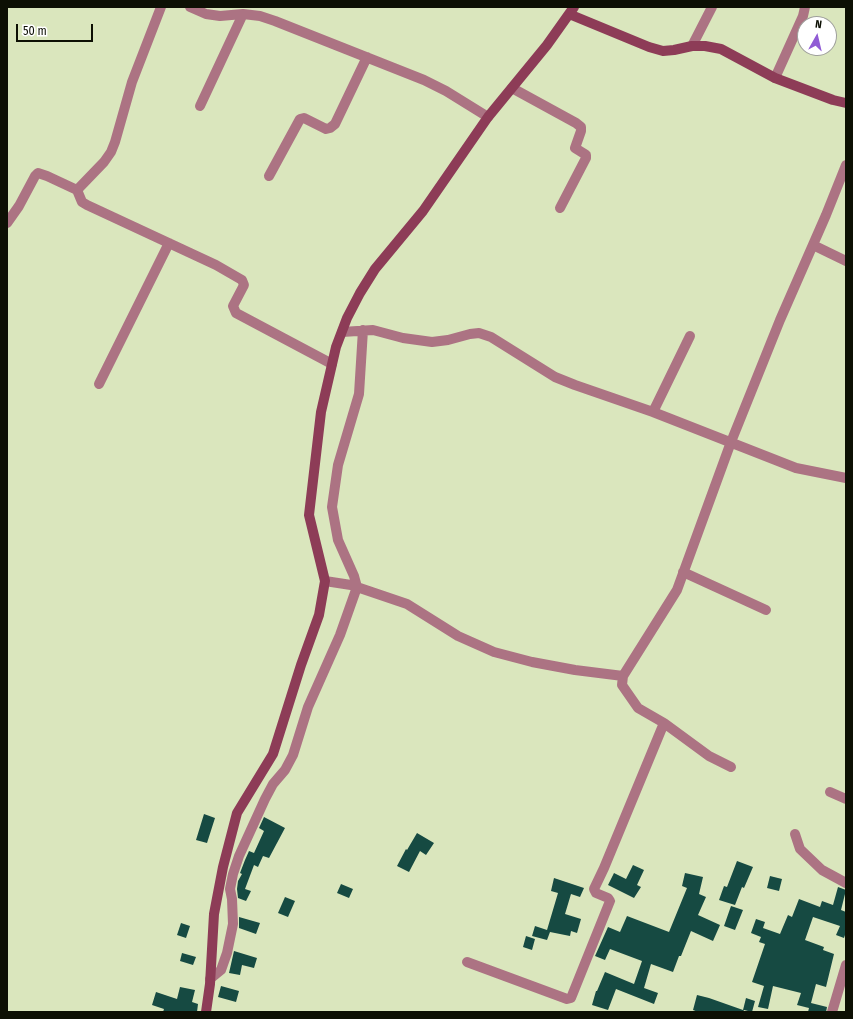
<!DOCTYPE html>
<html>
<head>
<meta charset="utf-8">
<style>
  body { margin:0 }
  #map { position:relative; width:853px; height:1019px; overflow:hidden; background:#dae6bd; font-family:"Fira Sans Condensed",sans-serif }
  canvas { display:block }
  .frame { position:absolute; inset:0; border:8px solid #0d1004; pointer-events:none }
  .north { position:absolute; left:797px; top:16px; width:40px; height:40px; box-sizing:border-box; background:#fff; border:1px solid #9e9f9b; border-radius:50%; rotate:8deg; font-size:11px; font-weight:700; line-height:16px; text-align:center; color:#0d1004 }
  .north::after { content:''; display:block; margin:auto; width:14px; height:18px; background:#915cd5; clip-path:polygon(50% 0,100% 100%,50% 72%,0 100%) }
  .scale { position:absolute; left:16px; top:24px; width:77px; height:18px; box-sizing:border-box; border:2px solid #0d1004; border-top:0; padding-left:5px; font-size:12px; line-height:14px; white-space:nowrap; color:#0d1004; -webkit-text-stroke:3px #fff; paint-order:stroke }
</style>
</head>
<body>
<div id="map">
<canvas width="853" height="1019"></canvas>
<div class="frame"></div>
<div class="north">N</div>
<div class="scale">50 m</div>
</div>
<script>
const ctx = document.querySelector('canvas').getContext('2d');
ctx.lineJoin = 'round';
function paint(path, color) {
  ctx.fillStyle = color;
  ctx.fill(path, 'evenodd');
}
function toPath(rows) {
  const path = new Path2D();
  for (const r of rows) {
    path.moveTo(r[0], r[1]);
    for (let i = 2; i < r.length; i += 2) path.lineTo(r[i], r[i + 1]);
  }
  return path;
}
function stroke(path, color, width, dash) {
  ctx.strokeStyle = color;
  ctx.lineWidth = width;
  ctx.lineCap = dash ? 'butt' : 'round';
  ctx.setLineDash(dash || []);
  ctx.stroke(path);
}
const building = toPath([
  [204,814,215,818,207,843,196,840],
  [264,817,285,828,269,858,263,856,258,867,254,865,245,889,251,891,246,901,238,898,237,889,238,881,242,874,240,873,245,860,249,851,254,853,264,831,259,828],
  [417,833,434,843,426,855,420,851,409,872,397,866,406,849,407,850],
  [737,861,753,867,744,888,742,887,735,905,719,900,724,886,727,887],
  [633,865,644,870,637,885,641,887,634,898,608,885,614,873,626,879],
  [685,873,703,877,699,894,706,897,698,915,720,925,713,941,691,931,681,956,679,956,673,972,651,964,644,988,658,993,654,1004,616,989,608,1010,592,1005,596,991,597,991,605,972,634,984,642,961,610,949,605,960,595,956,608,927,620,932,627,916,669,932,687,888,682,886],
  [770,876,782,879,779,891,767,888],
  [554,878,584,888,580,897,571,894,565,914,581,919,577,933,571,931,570,936,550,932,547,940,532,936,535,926,547,930,558,893,551,891],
  [341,884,353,889,349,898,337,893],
  [838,887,846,890,841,910,846,912,846,932,844,938,836,935,840,926,813,917,805,940,824,947,823,950,834,954,826,987,816,984,811,1003,827,1007,826,1012,808,1012,809,1008,797,1005,801,993,773,986,768,1009,758,1007,764,986,752,982,765,944,759,942,761,937,751,933,756,919,765,922,763,928,780,934,788,915,792,917,799,899,820,907,822,901,833,905],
  [285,897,295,901,288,917,278,913],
  [731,906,743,910,735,930,724,926],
  [239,917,260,923,256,934,239,928],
  [181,923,190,926,186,938,177,935],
  [526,936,535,939,532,950,523,947],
  [234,951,257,958,254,968,242,965,240,975,229,973],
  [182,953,196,957,193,965,180,961],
  [221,986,239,991,236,1002,218,997],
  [180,987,195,990,192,1002,198,1004,197,1012,163,1012,164,1009,152,1005,156,992,177,999],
  [697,995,709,998,743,1010,746,998,755,1001,752,1012,744,1010,743,1012,698,1012,693,1010]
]);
const street = toPath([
  [190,7,206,14,220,16,243,14,260,16,275,21,424,80,446,91,488,117],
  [692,46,712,7],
  [775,78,803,16,805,7],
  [512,88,576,123,581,127,581,131,575,148,583,153,586,155,586,158,560,208],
  [200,106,243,14],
  [269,176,300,119,304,118,326,129,330,128,335,124,367,57],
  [77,190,104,162,111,152,115,142,132,82,161,7],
  [7,223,19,206,35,176,38,173,47,176,77,190,82,202,87,205,216,265,242,280,244,285,233,306,236,313,332,364],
  [813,245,846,261],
  [342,332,373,330,403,338,432,342,448,340,470,334,479,333,491,337,555,377,575,385,653,412,796,468,846,478],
  [99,384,169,243],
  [653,412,690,336],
  [683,572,766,610],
  [325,581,351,585,407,604,458,636,494,652,532,662,575,670,623,676],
  [731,767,709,756,664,723,638,708,622,685,623,676,677,590,731,442,780,320,826,215,846,165],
  [830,792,846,799],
  [795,834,800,849,822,870,846,883],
  [467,962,567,999,571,998,610,901,608,898,596,893,594,889,604,868,664,723],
  [210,979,221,970,227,953,233,924,232,899,230,889,233,874,239,856,265,799,273,784,285,770,293,755,308,707,340,635,357,587,354,576,338,540,332,507,338,465,359,394,363,330],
  [832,1012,846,965]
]);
const secondary = toPath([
  [569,14,649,47,663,51,674,50,692,46,705,46,721,49,775,78,833,100,846,103],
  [206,1012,210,984,214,914,223,867,237,813,273,754,301,665,319,615,325,581,309,515,321,412,336,347,347,318,360,293,375,269,423,211,488,117,547,45,574,7]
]);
paint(building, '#164a42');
stroke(street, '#ac7383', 10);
stroke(secondary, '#8d3c57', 10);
</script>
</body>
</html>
